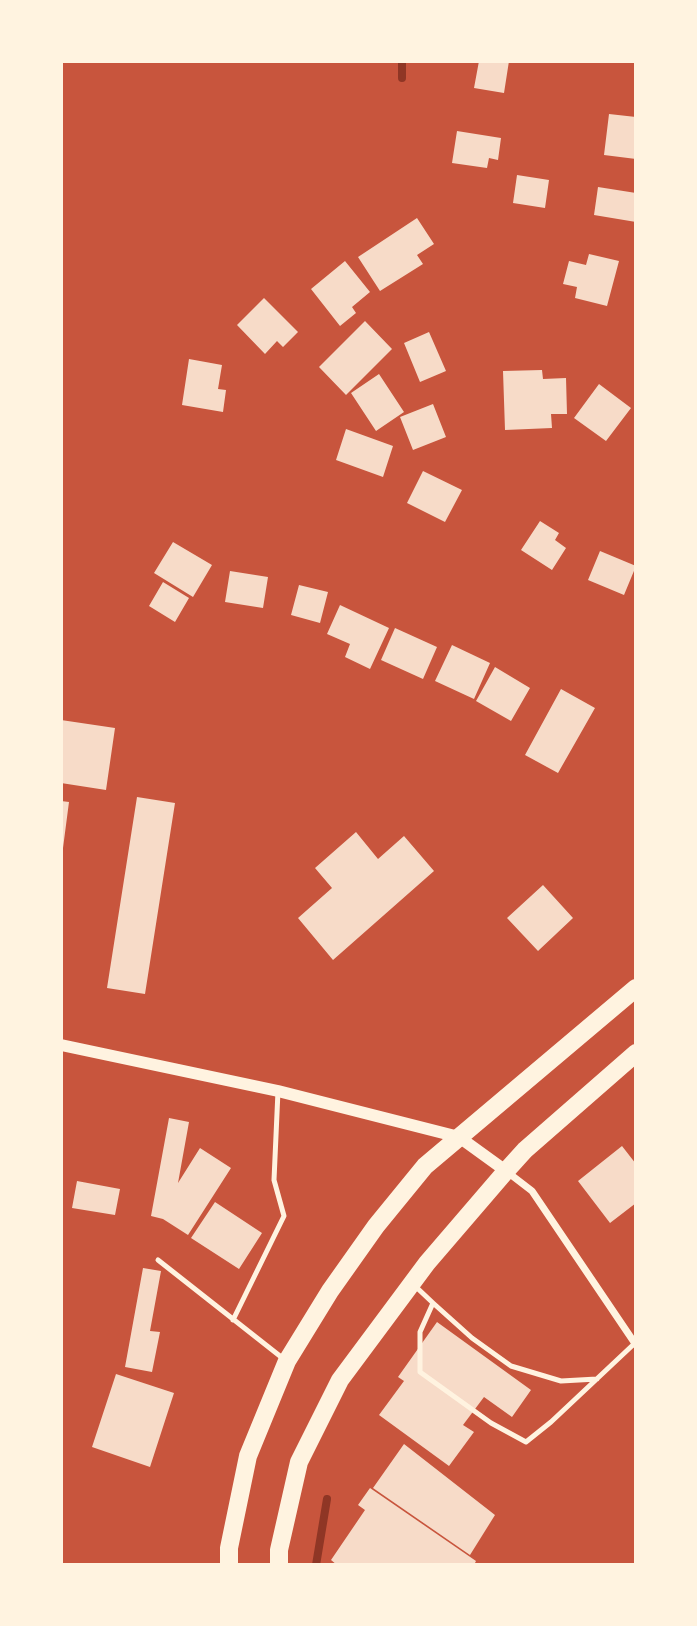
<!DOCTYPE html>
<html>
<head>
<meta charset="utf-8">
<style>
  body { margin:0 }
  #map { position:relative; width:697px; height:1626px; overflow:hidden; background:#c8553d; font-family:Ubuntu,sans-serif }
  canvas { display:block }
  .frame { position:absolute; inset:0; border:63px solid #fff3e0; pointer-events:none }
</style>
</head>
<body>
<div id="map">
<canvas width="697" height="1626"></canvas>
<div class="frame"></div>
</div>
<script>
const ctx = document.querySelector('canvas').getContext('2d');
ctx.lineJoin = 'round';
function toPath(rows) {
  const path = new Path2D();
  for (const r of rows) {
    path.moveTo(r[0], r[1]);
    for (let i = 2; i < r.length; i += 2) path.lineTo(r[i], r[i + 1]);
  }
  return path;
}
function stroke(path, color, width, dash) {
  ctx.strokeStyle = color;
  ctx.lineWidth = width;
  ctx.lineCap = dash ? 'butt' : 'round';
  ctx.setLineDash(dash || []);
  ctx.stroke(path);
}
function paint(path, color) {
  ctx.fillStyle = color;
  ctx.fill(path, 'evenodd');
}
const stream = toPath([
  [402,78,402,61],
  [316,1565,327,1499]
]);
const building = toPath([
  [479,61,509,61,504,93,474,88],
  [609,114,636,117,636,159,604,155],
  [457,131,501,138,498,160,489,158,487,168,452,163],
  [517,175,549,180,545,208,513,203],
  [598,187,636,193,636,222,594,215],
  [417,218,434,244,417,255,423,264,380,291,358,257],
  [589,254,619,261,607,306,575,298,577,287,563,284,569,261,586,265],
  [345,261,370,292,352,307,356,313,340,326,311,289],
  [264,298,298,332,283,347,277,341,265,354,237,325],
  [365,321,392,349,346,395,319,367],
  [429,332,446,371,420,382,404,343],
  [189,359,222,365,218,389,226,390,223,412,182,405],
  [542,370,543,379,566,378,567,414,551,414,552,428,505,430,503,371],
  [379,374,404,412,376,431,351,393],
  [599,384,631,408,606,441,574,418],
  [433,404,446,437,413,450,400,417],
  [346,429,393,446,383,477,336,460],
  [423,471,462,490,445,522,407,503],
  [540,521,559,533,555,540,566,548,552,570,521,550],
  [173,542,212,565,193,597,154,573],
  [600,551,636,566,624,595,588,580],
  [230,571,268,577,263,608,225,602],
  [163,582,189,598,175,622,149,606],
  [299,585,328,592,320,623,291,615],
  [340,605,389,628,370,669,345,657,350,644,327,634],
  [395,628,437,647,423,679,381,660],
  [452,645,490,663,474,699,435,681],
  [495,667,530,688,511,721,476,701],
  [561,689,595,708,558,773,525,755],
  [61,720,115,728,106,790,61,783],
  [137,797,175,803,145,994,107,988],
  [61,801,69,802,63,848,61,848],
  [356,832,378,859,404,836,434,871,333,960,298,918,332,888,315,868],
  [543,885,573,918,538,951,507,918],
  [169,1118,189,1122,178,1183,200,1148,231,1168,188,1235,163,1219,151,1216],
  [622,1146,636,1164,636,1203,610,1223,578,1181],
  [77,1181,120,1189,115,1215,72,1208],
  [215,1202,262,1233,239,1269,191,1238],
  [143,1268,161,1271,150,1331,160,1332,152,1372,125,1367],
  [437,1322,531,1390,512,1417,484,1397,463,1425,474,1432,449,1466,379,1415,404,1381,398,1377],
  [116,1374,174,1393,150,1467,92,1447],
  [404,1444,495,1515,470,1555,373,1488],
  [370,1488,476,1561,474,1565,337,1565,331,1560,365,1510,358,1505]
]);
const service = toPath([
  [158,1260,285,1360],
  [415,1286,433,1303,420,1332,420,1372,491,1423,526,1442,551,1422,635,1343],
  [433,1303,472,1338,511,1366,561,1381,597,1379],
  [233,1320,284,1216,274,1180,278,1091]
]);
const minor = toPath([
  [506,1171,532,1191,636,1345]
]);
const tertiary = toPath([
  [61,1045,278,1091,459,1137,506,1171]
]);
const primary = toPath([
  [229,1565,229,1548,248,1456,287,1361,330,1291,376,1226,425,1166,636,988],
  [279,1565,279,1550,299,1462,340,1380,427,1263,506,1171,525,1150,636,1053]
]);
stroke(stream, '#8f3625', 8);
paint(building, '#f7dbc8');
stroke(service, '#fff3e0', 5);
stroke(minor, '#fff3e0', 7);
stroke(tertiary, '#fff3e0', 12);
stroke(primary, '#fff3e0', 18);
</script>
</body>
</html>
